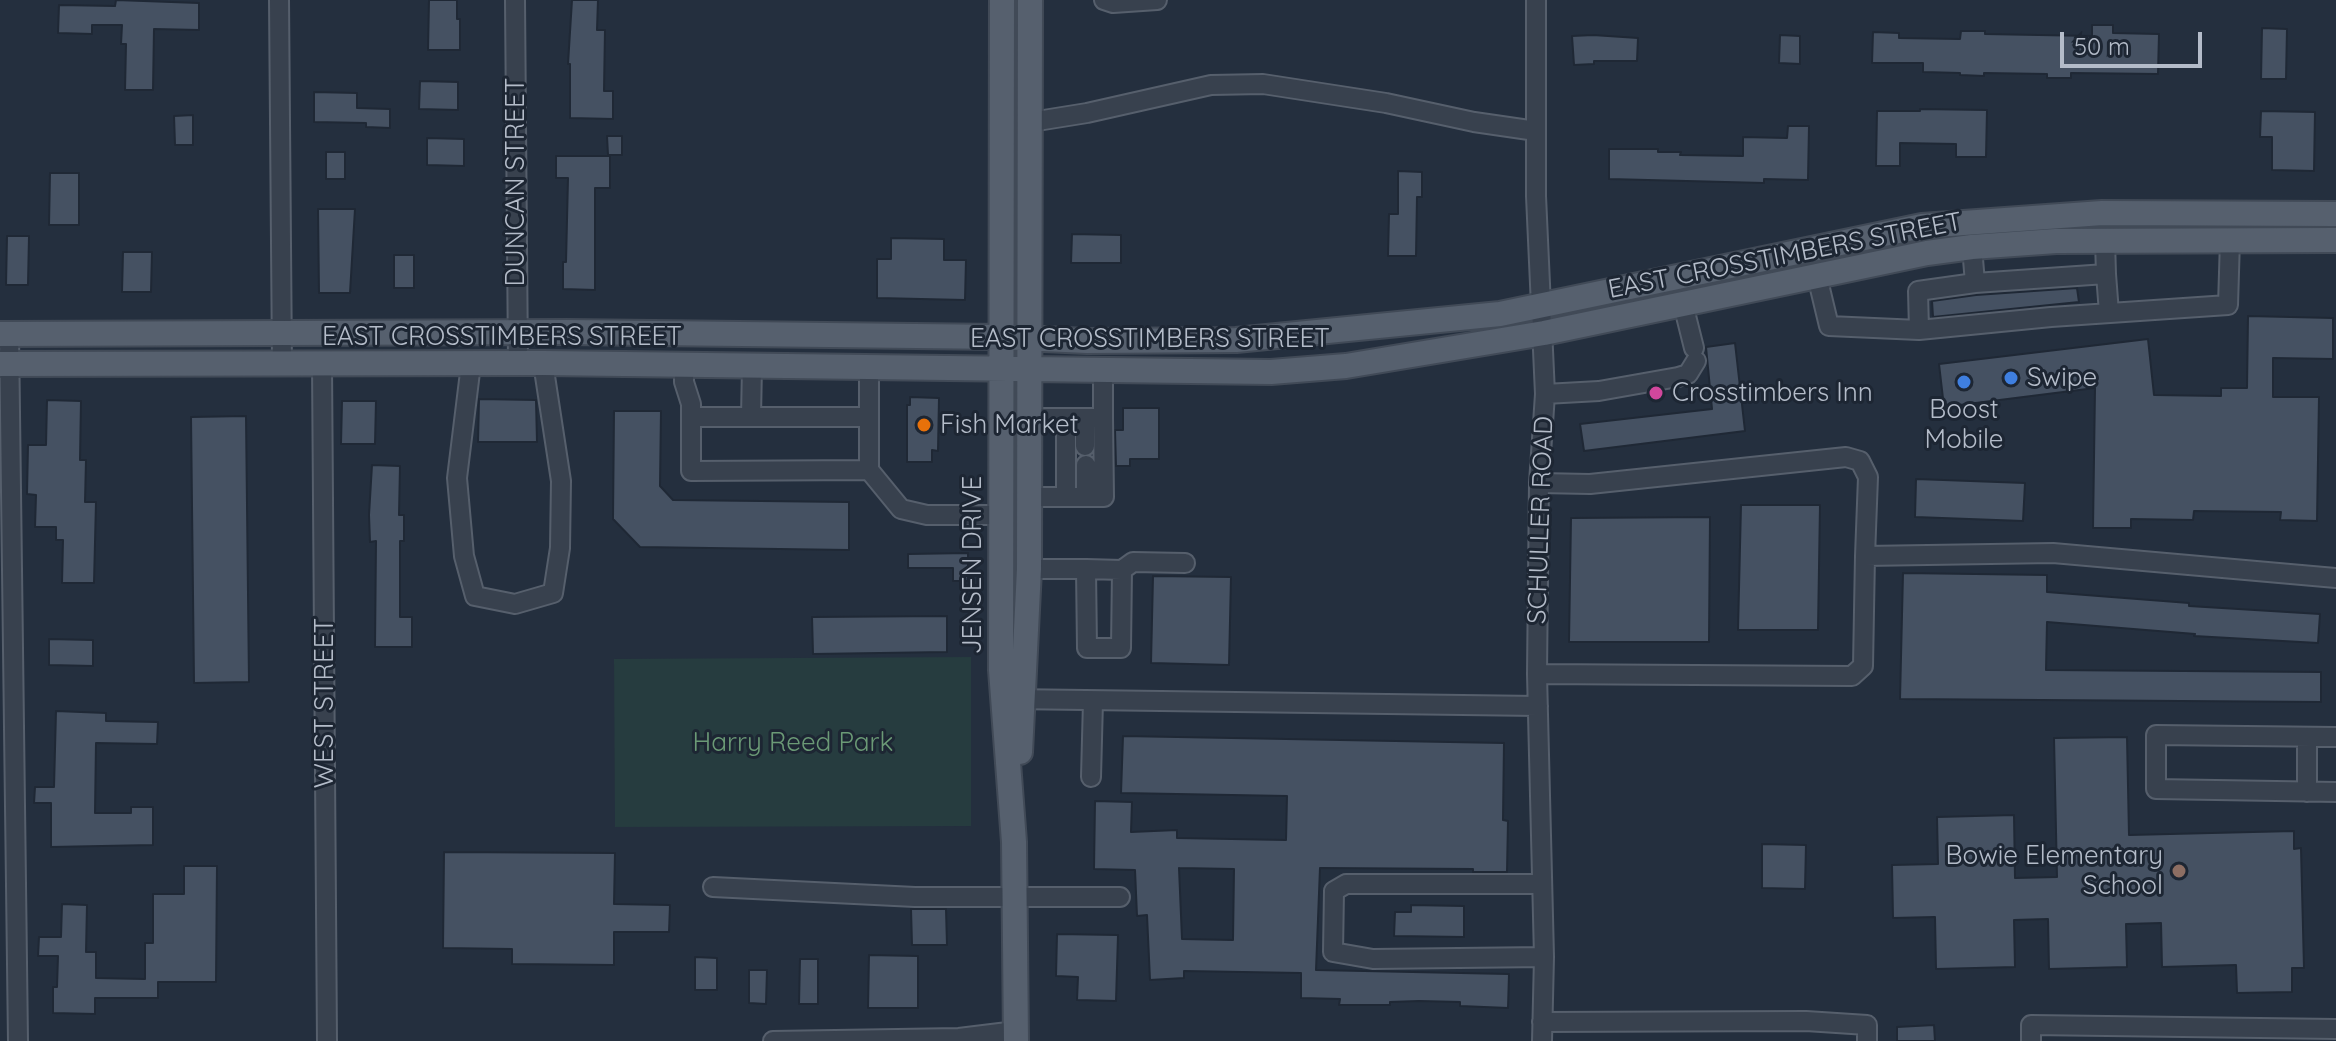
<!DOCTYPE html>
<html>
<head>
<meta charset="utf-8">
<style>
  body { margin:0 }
  #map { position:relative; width:2336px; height:1041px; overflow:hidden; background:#242f3e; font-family:Quicksand,sans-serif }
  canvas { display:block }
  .scale { position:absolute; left:2060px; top:32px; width:142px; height:36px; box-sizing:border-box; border:4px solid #b4bcc9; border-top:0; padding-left:10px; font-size:24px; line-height:28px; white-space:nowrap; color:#b4bcc9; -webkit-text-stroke:6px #1d2633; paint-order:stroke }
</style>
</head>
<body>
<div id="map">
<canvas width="2336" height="1041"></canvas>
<div class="scale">50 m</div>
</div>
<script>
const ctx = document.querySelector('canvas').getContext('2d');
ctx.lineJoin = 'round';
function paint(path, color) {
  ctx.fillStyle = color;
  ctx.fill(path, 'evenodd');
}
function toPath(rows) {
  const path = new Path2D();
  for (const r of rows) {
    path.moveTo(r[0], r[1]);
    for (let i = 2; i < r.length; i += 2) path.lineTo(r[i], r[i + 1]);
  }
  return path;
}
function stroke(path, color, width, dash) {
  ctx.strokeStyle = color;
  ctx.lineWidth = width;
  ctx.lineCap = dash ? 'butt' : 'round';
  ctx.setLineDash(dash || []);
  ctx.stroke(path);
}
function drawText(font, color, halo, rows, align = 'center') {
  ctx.font = font + ' Quicksand,sans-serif';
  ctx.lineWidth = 6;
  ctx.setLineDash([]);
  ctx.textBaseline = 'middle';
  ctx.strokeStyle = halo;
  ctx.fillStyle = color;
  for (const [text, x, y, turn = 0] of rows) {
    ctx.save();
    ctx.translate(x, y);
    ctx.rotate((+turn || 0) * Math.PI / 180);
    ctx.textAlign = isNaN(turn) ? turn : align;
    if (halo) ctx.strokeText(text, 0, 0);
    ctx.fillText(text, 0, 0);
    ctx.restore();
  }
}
const green = toPath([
  [971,657,971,826,615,827,614,659]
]);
const building = toPath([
  [116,0,199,3,199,30,154,29,153,90,125,90,126,44,121,44,122,25,92,25,92,34,58,33,59,5,115,6,116,0],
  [429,0,457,0,457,19,460,19,460,50,428,50,429,0],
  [572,0,598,0,597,30,605,30,604,91,613,91,613,119,570,118,570,64,568,64,572,0],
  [2092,25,2113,25,2113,33,2159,34,2158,74,2071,73,2071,78,2047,78,2047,74,1984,73,1984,76,1960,75,1960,73,1923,72,1923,63,1872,63,1873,32,1899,33,1899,38,1960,39,1961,31,1985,31,1985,34,2092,36,2092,25],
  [2262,28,2287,29,2286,79,2261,79,2262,28],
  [1593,35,1638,38,1637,61,1594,61,1594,64,1574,65,1572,36,1593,35],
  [1780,35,1800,36,1800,64,1779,63,1780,35],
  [420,81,458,82,458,110,419,109,420,81],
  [314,92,357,93,357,108,390,109,390,128,366,127,366,123,314,122,314,92],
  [1920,109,1987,110,1986,157,1956,157,1956,144,1900,143,1900,166,1876,166,1877,111,1920,111,1920,109],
  [2261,111,2315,112,2314,171,2272,170,2272,137,2260,137,2261,111],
  [193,115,193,145,175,145,174,116,193,115],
  [1788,126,1809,126,1808,180,1764,179,1764,183,1609,179,1609,149,1658,149,1658,152,1681,152,1680,155,1743,156,1743,137,1787,138,1788,126],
  [607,136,622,136,622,155,608,155,607,136],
  [427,138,464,139,464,166,427,165,427,138],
  [326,152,345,152,345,179,326,179,326,152],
  [556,156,610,156,610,188,595,188,595,290,563,289,563,262,566,262,568,178,556,178,556,156],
  [1398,171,1422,172,1422,197,1417,197,1416,256,1388,256,1389,214,1398,214,1398,171],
  [50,173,79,173,79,225,49,225,50,173],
  [318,209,355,209,350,293,319,293,318,209],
  [1072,234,1121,235,1121,263,1071,263,1072,234],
  [7,236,29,236,28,285,6,285,7,236],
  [891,238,944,239,944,260,966,260,965,300,877,298,877,259,891,259,891,238],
  [123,252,152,252,151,292,122,292,123,252],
  [394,255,414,255,414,288,394,288,394,255],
  [2077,288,2079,302,1933,317,1932,301,1976,295,2077,288],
  [2248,316,2333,318,2333,359,2273,358,2273,397,2319,397,2317,521,2280,520,2281,512,2194,511,2193,520,2131,519,2131,528,2093,528,2095,388,1944,407,1939,364,2148,339,2154,395,2221,396,2221,388,2247,388,2248,316],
  [1735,343,1745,431,1584,451,1580,424,1712,409,1706,347,1735,343],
  [910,397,939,398,938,451,932,450,932,462,907,462,907,405,910,405,910,397],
  [479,399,536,400,537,442,478,442,479,399],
  [47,400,81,401,80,460,86,460,85,502,96,502,94,583,62,583,63,540,56,540,56,527,35,527,36,495,27,494,28,445,46,445,47,400],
  [342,401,376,401,375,444,341,444,342,401],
  [1123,408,1159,408,1159,459,1130,459,1130,466,1116,466,1115,430,1123,430,1123,408],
  [614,411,661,411,660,486,673,500,849,502,849,550,640,547,613,519,614,411],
  [246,416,249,682,194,683,191,417,246,416],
  [372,465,400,466,399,515,404,515,404,541,400,541,400,617,412,617,412,647,375,647,376,541,370,542,369,515,372,465],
  [1916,479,2025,483,2023,521,1915,517,1916,479],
  [1741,505,1820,505,1818,630,1738,630,1741,505],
  [1710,517,1709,642,1569,642,1571,518,1710,517],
  [968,553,968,581,953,581,953,568,908,568,908,554,968,553],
  [1903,573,2047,575,2047,592,2189,603,2189,606,2320,614,2318,643,2194,636,2195,634,2047,622,2046,670,2321,672,2321,702,1900,699,1903,573],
  [1153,576,1231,577,1229,665,1151,663,1153,576],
  [947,616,947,652,813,654,812,617,947,616],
  [49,639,93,640,93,666,49,665,49,639],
  [56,711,106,713,106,721,158,722,157,744,96,743,95,813,131,813,131,807,153,807,153,845,51,847,51,803,34,803,35,787,54,787,56,711],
  [1123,736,1504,743,1503,820,1508,821,1507,872,1473,872,1473,869,1320,868,1316,970,1509,974,1508,1008,1460,1006,1460,1002,1419,1001,1390,1002,1390,1005,1339,1005,1340,999,1301,998,1301,973,1184,971,1184,978,1150,980,1147,915,1137,916,1135,870,1094,869,1095,801,1132,802,1131,832,1177,830,1177,838,1286,840,1287,796,1121,793,1123,736],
  [1179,868,1234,869,1233,940,1182,939,1179,868],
  [2127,737,2129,835,2294,831,2294,849,2301,848,2304,968,2292,968,2292,992,2237,993,2236,965,2162,967,2161,923,2126,924,2127,967,2049,969,2048,919,2014,920,2015,967,1936,969,1935,917,1893,918,1892,865,1938,864,1937,817,2014,815,2015,878,2057,877,2054,738,2127,737],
  [1762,844,1806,845,1805,889,1762,888,1762,844],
  [444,852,615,853,614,904,670,905,669,932,614,932,614,965,512,964,512,949,443,948,444,852],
  [184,866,217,866,216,982,158,982,158,998,95,998,95,1014,53,1013,53,987,57,987,58,956,38,956,39,937,61,937,62,904,87,905,86,952,96,952,96,978,145,979,145,943,153,943,153,894,184,894,184,866],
  [1411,905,1464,906,1464,937,1394,936,1395,912,1411,912,1411,905],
  [911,909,946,909,947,945,912,945,911,909],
  [1057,934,1118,935,1116,1001,1077,1000,1078,977,1056,976,1057,934],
  [869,955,918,956,918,1008,868,1008,869,955],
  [695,957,717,958,717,990,695,990,695,957],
  [800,959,818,959,818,1004,799,1004,800,959],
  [749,970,767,970,766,1004,749,1003,749,970],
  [1934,1025,1935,1041,1897,1041,1897,1027,1934,1025]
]);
const minor = toPath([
  [279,0,282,365],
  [515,0,518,364],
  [1104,0,1113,3,1157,0],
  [1536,0,1536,196,1545,394,1539,483,1537,674,1544,957,1542,1041],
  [1031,122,1087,113,1211,85,1263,84,1386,103,1474,122,1536,131],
  [1972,247,1975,283,2106,274,2105,241],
  [2106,274,2109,313],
  [1817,276,1829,326,1919,330,2051,317,2228,305,2230,240],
  [1683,304,1694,348],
  [1919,330,1918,291,1975,283],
  [9,334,18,1041],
  [471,364,457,478,464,556,475,596,515,604,553,593,560,548,561,481,543,363],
  [322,365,327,1041],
  [684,365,684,382,691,404,691,471,869,470,869,368],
  [752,366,751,417,869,417],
  [1545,394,1599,391,1678,377,1688,374,1696,361],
  [691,417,751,417],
  [1029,418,1103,418,1103,369],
  [1085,418,1085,446],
  [1086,465,1086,497],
  [869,470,901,509,927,515,1001,515],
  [1539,483,1590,484,1846,457,1860,461,1868,477,1865,556],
  [1029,497,1104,497,1103,418],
  [1066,497,1066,418],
  [1029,569,1086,569,1122,570,1121,648,1087,648,1086,569],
  [1122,570,1133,562,1185,563],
  [1537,674,1852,676,1863,666,1865,556,2053,553,2336,578],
  [1010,699,1538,706],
  [2336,737,2156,735,2156,789,2336,792],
  [1091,777,1093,701],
  [2307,792,2307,737],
  [1542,884,1346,884,1334,891,1333,952,1373,959,1544,957],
  [713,887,915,897,1120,897],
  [1542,1022,1806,1021,1867,1025,1867,1041],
  [773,1041,959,1038,1016,1031],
  [2031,1041,2031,1025,2336,1029]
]);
const major = toPath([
  [1002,0,1001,670,1014,842,1016,1041],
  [0,334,567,332,1002,337,1087,341,1236,340,1500,314,1922,226,2102,213,2336,214],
  [0,364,543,363,1271,372,1346,366,1544,333,1927,253,1972,247,2056,241,2336,240],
  [1020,752,1029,569,1030,0]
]);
const markers = [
  [2011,378,8,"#3f7fe0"],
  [1964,382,8,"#3f7fe0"],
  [1656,393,8,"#d1479c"],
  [924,425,8,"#e8710a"],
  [2179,871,8,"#8d6e63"]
];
const streetNames = [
  ["DUNCAN STREET",516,182,-90],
  ["EAST CROSSTIMBERS STREET",1785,256,-11],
  ["EAST CROSSTIMBERS STREET",502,337],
  ["EAST CROSSTIMBERS STREET",1150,339],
  ["SCHULLER ROAD",1541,520,-88],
  ["JENSEN DRIVE",973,565,-90],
  ["WEST STREET",325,703,-90]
];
const poiNames = [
  ["Swipe",2027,378],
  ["Crosstimbers Inn",1672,393],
  ["Boost",1964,410,"center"],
  ["Mobile",1964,440,"center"],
  ["Fish Market",940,425],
  ["Bowie Elementary",2163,856,"right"],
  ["School",2163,886,"right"]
];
const parkNames = [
  ["Harry Reed Park",793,743]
];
paint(green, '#263c3f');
paint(building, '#455162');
stroke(building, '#1f2835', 2);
stroke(minor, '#565f6c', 22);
stroke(major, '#414a57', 28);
stroke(minor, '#38414e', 18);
stroke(major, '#56606e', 24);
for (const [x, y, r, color] of markers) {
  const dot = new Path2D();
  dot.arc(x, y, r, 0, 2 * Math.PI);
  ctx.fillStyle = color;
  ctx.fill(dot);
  stroke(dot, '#1d2633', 3);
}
drawText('26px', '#b4bcc9', '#1d2633', streetNames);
drawText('26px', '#b4bcc9', '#1d2633', poiNames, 'left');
drawText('26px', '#6b9a76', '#1d2633', parkNames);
</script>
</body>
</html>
